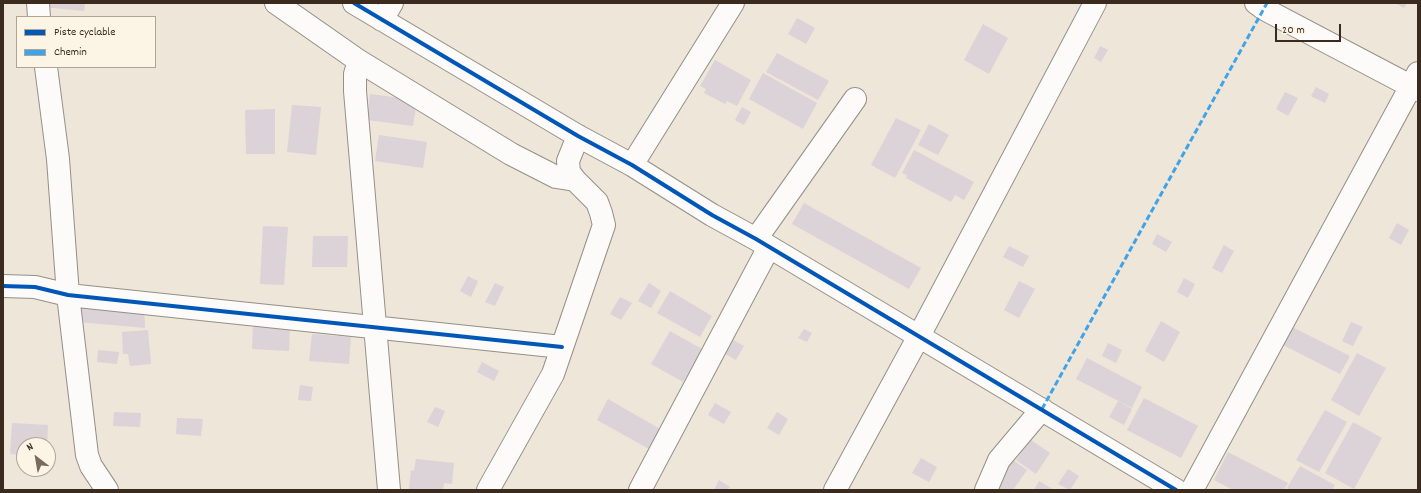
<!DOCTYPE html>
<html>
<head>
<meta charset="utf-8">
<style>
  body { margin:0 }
  #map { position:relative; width:1421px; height:493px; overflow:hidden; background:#ede6d9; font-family:Dekko,sans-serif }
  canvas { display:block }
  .frame { position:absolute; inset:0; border:4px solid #3b2a1e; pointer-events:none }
  .legend { position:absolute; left:16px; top:16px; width:140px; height:52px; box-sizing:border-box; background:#fcf5e5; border:1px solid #afa495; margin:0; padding:5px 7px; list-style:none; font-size:12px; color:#3b2a1e }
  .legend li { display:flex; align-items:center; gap:8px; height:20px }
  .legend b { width:20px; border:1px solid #afa495 }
  .north { position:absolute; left:16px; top:437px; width:40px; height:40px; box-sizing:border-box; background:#fcf5e5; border:1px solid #afa495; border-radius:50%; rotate:329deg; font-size:11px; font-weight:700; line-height:16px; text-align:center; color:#3b2a1e }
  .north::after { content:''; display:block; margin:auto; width:14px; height:18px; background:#796c5f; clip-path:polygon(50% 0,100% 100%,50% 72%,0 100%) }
  .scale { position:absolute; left:1275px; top:24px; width:66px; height:18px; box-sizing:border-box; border:2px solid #3b2a1e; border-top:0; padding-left:5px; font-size:12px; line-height:14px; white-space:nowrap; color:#3b2a1e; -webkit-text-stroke:3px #fcf5e5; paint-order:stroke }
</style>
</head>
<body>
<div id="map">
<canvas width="1421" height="493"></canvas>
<div class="frame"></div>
<ul class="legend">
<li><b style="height:5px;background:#0057b8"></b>Piste cyclable</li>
<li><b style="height:5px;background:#3fa3ea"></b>Chemin</li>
</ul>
<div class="north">N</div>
<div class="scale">20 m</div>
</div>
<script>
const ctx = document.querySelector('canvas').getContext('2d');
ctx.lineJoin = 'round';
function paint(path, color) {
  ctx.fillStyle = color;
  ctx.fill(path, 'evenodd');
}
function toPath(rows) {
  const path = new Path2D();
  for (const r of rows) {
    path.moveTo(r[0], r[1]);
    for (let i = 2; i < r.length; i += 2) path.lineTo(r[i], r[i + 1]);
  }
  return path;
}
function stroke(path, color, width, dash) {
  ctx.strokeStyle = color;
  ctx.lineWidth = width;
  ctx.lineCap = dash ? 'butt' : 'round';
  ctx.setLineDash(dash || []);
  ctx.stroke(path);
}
const building = toPath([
  [42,3,85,3,84,11,42,7],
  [1395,3,1407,3,1404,8],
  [797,18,815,28,806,44,788,34],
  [983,24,1008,38,989,74,964,60],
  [1100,46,1108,50,1101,62,1094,58],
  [777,53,829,81,818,100,766,72],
  [715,60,751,80,737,106,727,101,725,104,704,93,706,89,700,86],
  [763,73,817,103,803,129,749,99],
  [1316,87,1329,94,1325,103,1311,96],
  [1285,92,1298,98,1288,116,1276,109],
  [370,94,417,100,413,126,367,120],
  [292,105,321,107,316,155,287,152],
  [742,107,751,112,744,125,735,120],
  [275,109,275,154,246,154,245,110],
  [896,118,921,130,895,178,871,165],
  [929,124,949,135,938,155,918,145],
  [379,135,427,142,423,168,375,161],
  [914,150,974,182,964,200,955,195,951,202,906,178,907,175,902,173],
  [804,203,921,268,909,289,792,224],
  [1397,223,1409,230,1401,245,1389,238],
  [263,226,288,227,284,285,260,284],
  [1157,234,1172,242,1166,252,1152,244],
  [313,236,348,236,347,267,312,267],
  [1224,245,1234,251,1222,273,1212,268],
  [1009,246,1029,256,1023,267,1003,257],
  [468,276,478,281,471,297,460,291],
  [1184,278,1195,284,1188,298,1177,292],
  [1019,281,1035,289,1019,318,1004,310],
  [495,283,504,287,495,306,485,302],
  [649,283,661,291,651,308,638,301],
  [670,291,712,316,700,337,657,313],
  [620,297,632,303,621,320,610,314],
  [77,298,144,305,145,328,79,322],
  [1161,321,1180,332,1164,362,1145,351],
  [1351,322,1363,327,1353,346,1342,341],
  [253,324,290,326,289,351,252,349],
  [1292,327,1350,356,1340,374,1283,345],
  [804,329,812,333,807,342,798,338],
  [148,330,151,364,130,366,128,354,123,354,122,332],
  [670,331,702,349,683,382,651,364],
  [312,334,351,337,349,364,309,361],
  [730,338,744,346,736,360,722,352],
  [1108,343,1122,350,1116,363,1102,356],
  [98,350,119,352,117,364,97,362],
  [1357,353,1386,368,1359,416,1331,400],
  [1087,358,1142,387,1132,408,1076,379],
  [482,362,499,371,494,381,477,372],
  [300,385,313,387,311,401,298,400],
  [1144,398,1198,426,1181,458,1127,430],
  [608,399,660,429,649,449,597,420],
  [1118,401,1132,409,1124,425,1109,417],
  [715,403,731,412,724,424,708,415],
  [435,407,445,411,438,427,427,422],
  [1325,410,1347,422,1319,472,1296,460],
  [114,412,141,413,140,427,113,426],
  [777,412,788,419,779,435,767,428],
  [177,418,203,419,201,436,176,434],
  [1353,422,1382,438,1354,489,1325,473],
  [12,423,48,425,47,445,24,445,24,455,10,454],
  [1031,440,1050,453,1036,474,1016,460],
  [1228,452,1288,483,1284,490,1233,490,1214,480],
  [921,458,937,467,929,482,912,473],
  [416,459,454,463,452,484,444,483,443,490,412,490,409,489,411,470,414,471],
  [1013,460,1027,470,1013,490,999,490,994,486],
  [1300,466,1335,485,1332,490,1291,490,1287,488],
  [1068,469,1079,476,1070,490,1058,484],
  [719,480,730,487,727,490,714,490],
  [1039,481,1054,490,1034,490]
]);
const minor = toPath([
  [38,3,39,17],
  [276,3,359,61,511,154,556,177,575,180],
  [354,3,578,136,632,165,712,215,756,239,1176,490],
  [1256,3,1264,9,1418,90],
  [382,20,392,3],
  [359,61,355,74,355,91,389,490],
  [46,67,58,159,68,295,87,455,91,466,107,490],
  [632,165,733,3],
  [756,239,855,99],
  [3,286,35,287,68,295,562,347],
  [488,490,553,374,604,225,601,213,597,202,575,180,569,172,568,161,578,136],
  [640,490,769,247],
  [835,490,919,336,1095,3],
  [986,490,999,460,1042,409],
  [1192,490,1418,73]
]);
const quiet = toPath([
  [1042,409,1267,3]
]);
const cycleway = toPath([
  [354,3,578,136,632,165,712,215,756,239,1176,490],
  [3,286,35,287,68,295,562,347]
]);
paint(building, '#dbd3d7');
stroke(minor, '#958f86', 24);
stroke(minor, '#fcfbf9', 22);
stroke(quiet, '#3fa3ea', 3, [6, 3]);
stroke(cycleway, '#0057b8', 4);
</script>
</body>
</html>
